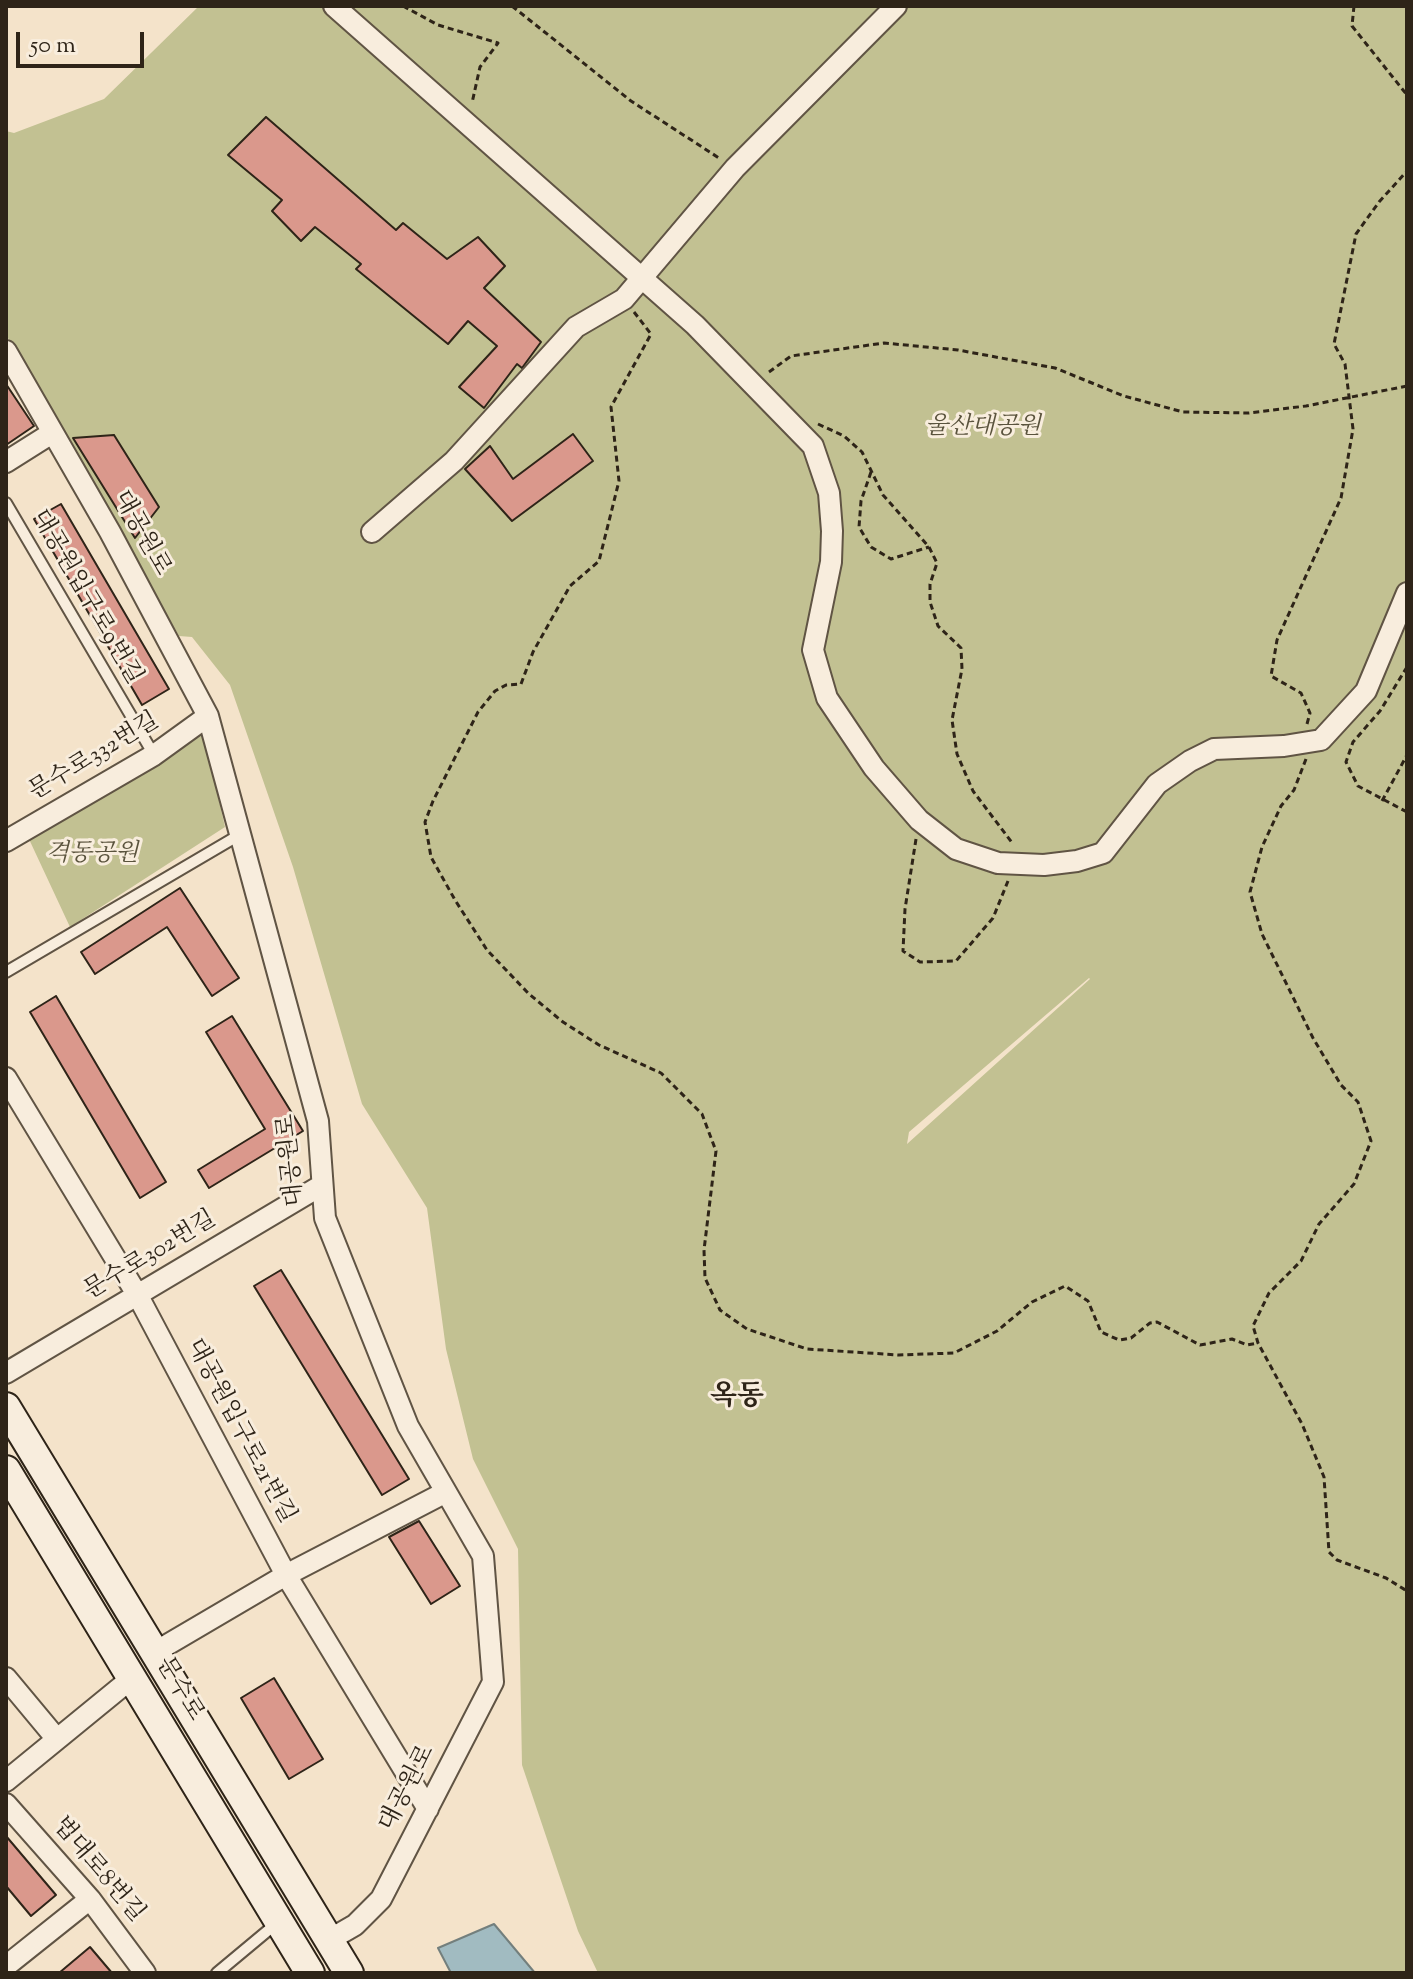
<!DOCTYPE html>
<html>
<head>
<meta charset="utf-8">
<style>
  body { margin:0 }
  #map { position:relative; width:1413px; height:1979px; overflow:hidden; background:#f4e3ca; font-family:"Sorts Mill Goudy",serif }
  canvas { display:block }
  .frame { position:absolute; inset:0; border:8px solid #2e2418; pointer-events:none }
  .scale { position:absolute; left:16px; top:32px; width:128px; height:36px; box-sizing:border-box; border:4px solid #2e2418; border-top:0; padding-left:10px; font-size:24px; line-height:28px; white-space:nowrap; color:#2e2418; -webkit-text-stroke:6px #f8eddd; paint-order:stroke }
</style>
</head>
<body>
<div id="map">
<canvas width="1413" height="1979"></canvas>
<div class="frame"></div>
<div class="scale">50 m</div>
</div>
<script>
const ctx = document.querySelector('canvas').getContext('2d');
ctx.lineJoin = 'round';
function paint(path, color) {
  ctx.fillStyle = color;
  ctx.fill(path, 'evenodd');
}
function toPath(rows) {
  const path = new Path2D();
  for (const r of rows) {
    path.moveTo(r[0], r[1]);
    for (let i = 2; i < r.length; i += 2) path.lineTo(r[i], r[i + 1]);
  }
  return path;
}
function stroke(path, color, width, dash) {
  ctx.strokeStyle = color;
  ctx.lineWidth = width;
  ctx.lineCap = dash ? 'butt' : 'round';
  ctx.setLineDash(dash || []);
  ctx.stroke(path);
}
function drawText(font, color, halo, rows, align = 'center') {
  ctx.font = font + ' "Sorts Mill Goudy","Noto Serif KR",serif';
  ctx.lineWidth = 6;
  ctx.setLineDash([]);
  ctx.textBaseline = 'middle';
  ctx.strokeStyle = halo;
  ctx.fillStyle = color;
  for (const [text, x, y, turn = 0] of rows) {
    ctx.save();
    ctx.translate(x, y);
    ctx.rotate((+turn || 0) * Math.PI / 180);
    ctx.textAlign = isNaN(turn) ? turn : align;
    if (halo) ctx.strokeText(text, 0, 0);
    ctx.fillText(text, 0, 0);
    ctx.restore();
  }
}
const green = toPath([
  [199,6,1407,6,1407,1973,598,1973,578,1931,522,1765,518,1549,473,1459,446,1349,427,1208,362,1104,293,867,230,685,192,637,179,636,31,384,6,334,6,131,14,133,104,99],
  [1089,978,1090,979,907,1144,909,1132],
  [204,734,225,827,70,927,28,837]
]);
const water = toPath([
  [494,1924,535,1973,451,1973,438,1948,494,1924]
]);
const building = toPath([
  [266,117,396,230,403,223,447,259,478,237,505,266,484,288,541,342,522,368,517,364,484,408,459,387,497,346,468,321,448,344,356,269,361,264,315,227,301,241,272,211,282,200,228,155,266,117],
  [6,384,34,426,6,445,6,384],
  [573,434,593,461,512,521,465,469,490,446,513,479,573,434],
  [114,435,159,507,135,538,73,438,114,435],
  [61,504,169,689,142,705,34,519,61,504],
  [180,888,239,978,212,996,167,927,95,974,81,952,180,888],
  [56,996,166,1182,140,1198,30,1012,56,996],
  [232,1016,303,1131,209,1188,198,1170,265,1129,206,1032,232,1016],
  [281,1270,409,1479,382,1495,254,1286,281,1270],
  [419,1521,460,1586,431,1604,389,1537,419,1521],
  [274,1678,323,1759,289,1779,241,1698,274,1678],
  [6,1836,56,1895,31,1916,6,1886,6,1836],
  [90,1947,112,1973,59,1973,90,1947]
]);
const path = toPath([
  [403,6,438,25,498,43,480,67,472,103],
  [512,6,631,101,719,158],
  [1354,6,1352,26,1407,95],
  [634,312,651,334,611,407,619,481,599,561,570,586,533,652,521,684,506,685,495,691,478,712,433,801,425,822,431,857,455,900,487,950,529,994,563,1022,599,1045,661,1073,702,1114,716,1151,704,1250,705,1278,720,1310,747,1329,807,1349,899,1355,954,1353,997,1331,1032,1302,1065,1286,1088,1301,1101,1332,1119,1340,1131,1338,1150,1323,1157,1322,1200,1345,1232,1339,1247,1345,1258,1343],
  [769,372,791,356,884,343,958,350,1055,368,1124,396,1183,412,1249,413,1306,406,1407,386],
  [818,424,844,436,862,452,883,495,929,547,937,563,930,584,930,602,938,626,961,648,962,669,952,720,957,754,973,791,1013,844],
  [871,472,861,501,859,527,871,547,891,559,929,547],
  [1407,667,1380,711,1353,742,1346,762,1358,786,1407,812],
  [1307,724,1310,713,1301,693,1271,676,1277,640,1341,498,1353,429,1345,364,1334,344,1356,234,1379,202,1407,171],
  [1306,759,1294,790,1281,806,1262,847,1250,892,1262,934,1313,1038,1341,1085,1358,1102,1371,1141,1354,1184,1319,1224,1301,1261,1269,1293,1253,1326,1258,1343,1302,1424,1324,1477,1329,1552,1337,1560,1386,1578,1407,1591],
  [1382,801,1407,755],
  [916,839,905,909,903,951,920,962,956,961,993,918,1008,881]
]);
const lane = toPath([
  [6,503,154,755],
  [6,972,241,834],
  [217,1973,277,1923]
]);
const street = toPath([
  [334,6,695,325,813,446,829,493,832,531,831,562,813,650,827,698,874,768,919,820,956,849,998,863,1044,865,1077,861,1103,853,1157,784,1190,761,1214,749,1284,746,1321,740,1366,691,1407,593],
  [6,351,110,532,208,716,318,1121,325,1218,408,1426,483,1556,493,1682,381,1899,355,1925,329,1940],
  [6,462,52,433],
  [372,532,454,461,576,327,624,299,735,168,896,6],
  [6,841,154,755,208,716],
  [6,1078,138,1296,286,1575,428,1809],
  [6,1373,322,1185],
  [155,1652,286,1575,446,1492],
  [6,1678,56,1738],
  [6,1781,132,1678],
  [6,1804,90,1899,145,1973],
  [6,1966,90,1899]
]);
const secondary = toPath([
  [6,1407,349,1973],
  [6,1470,310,1973]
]);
const parkNames = [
  ["울산대공원",983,429],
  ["격동공원",92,856]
];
const streetNames = [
  ["대공원로",140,534,61],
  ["대공원입구로9번길",85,598,60],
  ["문수로332번길",95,758,-31],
  ["대공원로",293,1160,-96],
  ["문수로302번길",151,1257,-31],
  ["대공원입구로21번길",239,1432,62],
  ["문수로",178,1690,59],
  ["대공원로",409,1789,-63],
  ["법대로8번길",97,1871,50]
];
const quarterNames = [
  ["옥동",737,1399]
];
paint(green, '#c2c192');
paint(water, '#a1bbc1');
stroke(water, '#737f7d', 2);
paint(building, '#da988c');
stroke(building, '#2e2418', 2);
stroke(lane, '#605444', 14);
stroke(street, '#605444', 24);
stroke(secondary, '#2e2418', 32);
stroke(path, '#2e2418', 3, [6, 4]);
stroke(lane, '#f8eddd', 10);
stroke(street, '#f8eddd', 20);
stroke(secondary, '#f8eddd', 28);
drawText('italic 24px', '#5a533d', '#f8eddd', parkNames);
drawText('24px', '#2e2418', '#f8eddd', streetNames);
drawText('bold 28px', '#2e2418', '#f8eddd', quarterNames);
</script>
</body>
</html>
